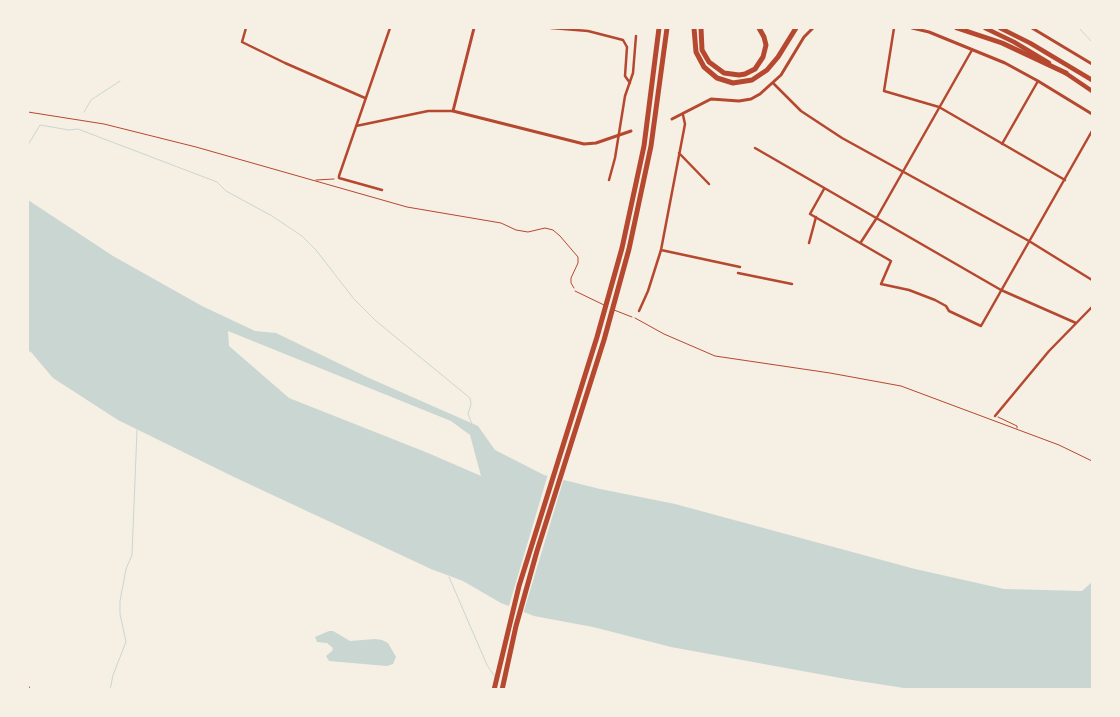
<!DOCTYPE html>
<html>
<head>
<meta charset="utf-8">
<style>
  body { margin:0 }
  #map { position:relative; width:1120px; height:717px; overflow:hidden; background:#f6efe4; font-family:Quicksand,sans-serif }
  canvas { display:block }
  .frame { position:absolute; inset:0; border:29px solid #f6efe4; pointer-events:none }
</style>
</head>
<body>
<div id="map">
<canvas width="1120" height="717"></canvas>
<div class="frame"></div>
</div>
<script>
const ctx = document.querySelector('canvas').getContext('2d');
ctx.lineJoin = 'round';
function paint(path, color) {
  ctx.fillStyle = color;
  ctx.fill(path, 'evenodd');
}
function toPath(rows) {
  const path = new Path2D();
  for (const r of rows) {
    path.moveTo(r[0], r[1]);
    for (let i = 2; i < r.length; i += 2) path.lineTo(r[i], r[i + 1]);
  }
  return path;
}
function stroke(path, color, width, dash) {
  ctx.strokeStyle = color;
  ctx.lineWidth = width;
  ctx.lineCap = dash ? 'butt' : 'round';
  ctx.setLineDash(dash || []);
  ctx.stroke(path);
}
const water = toPath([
  [28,200,113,256,202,306,255,331,276,333,369,378,478,426,495,450,544,475,600,489,675,504,915,569,1004,589,1082,591,1092,582,1092,689,917,690,846,679,671,647,593,627,534,616,501,603,463,581,431,569,234,477,118,420,53,378,31,352,28,351],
  [228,331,451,421,470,435,481,476,428,453,289,398,229,346],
  [329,631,333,631,350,641,375,639,382,640,388,643,396,657,393,664,387,666,329,661,326,656,332,651,333,648,327,643,317,642,315,637]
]);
const pier = toPath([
  [548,474,564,478,523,614,508,609]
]);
const stream = toPath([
  [1079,28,1092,42],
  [84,112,91,100,120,81],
  [28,145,40,125,69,130,78,129,217,182,226,191,272,216,302,236,316,250,354,299,376,321,470,398,471,404,468,414,472,424],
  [449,577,487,665,495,677],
  [110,690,113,675,126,642,120,614,120,601,126,569,132,555,137,430]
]);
const path = toPath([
  [28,112,104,124,196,147,407,207,501,223,516,230,528,232,545,228,553,230,560,236,578,257,578,263,571,278,571,283,574,288],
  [316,180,334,179],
  [635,318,664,334,715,356,830,373,901,386,1059,445,1092,461],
  [998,417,1017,426,1017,428]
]);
const service = toPath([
  [575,291,604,305],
  [614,310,632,317]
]);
const minor = toPath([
  [246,28,242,42,285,63,365,98],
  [551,28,588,31,623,40,627,47,625,76,630,83],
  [894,28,884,91,939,107,1065,180],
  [773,83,801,111,842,138,1029,241,1092,280],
  [356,126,428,111,453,111],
  [1002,144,1038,81],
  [755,148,1001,290,1076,323],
  [679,153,709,184],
  [609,180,615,158,625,96,633,73,636,36],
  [824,189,810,214,891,261,881,284,909,290,935,300,946,306,949,311,981,326,1092,131],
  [382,190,339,178,339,176,390,28],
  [861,242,876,219,972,50],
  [809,243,816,217],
  [661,250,740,267],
  [738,273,792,284],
  [639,311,648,291,661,250,685,124,683,115],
  [995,416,1049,351,1092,307]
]);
const tertiary = toPath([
  [474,28,453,111,584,144,596,143,631,131],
  [912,28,929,32,1005,63,1038,81,1092,114],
  [1032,28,1092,64],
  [672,119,711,99,739,101,751,99,760,94,781,75,804,37,813,28]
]);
const secondary = toPath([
  [28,688,28,690]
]);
const trunk = toPath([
  [985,28,1014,42,1049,63],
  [1000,28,1030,43,1092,80],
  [1064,72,1092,91]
]);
const motorway = toPath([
  [694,28,696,52,704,67,717,78,733,83,752,80,767,70,778,57,796,28],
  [701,28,702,50,709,62,724,73,739,75,745,74,755,69,763,57,766,45,764,37,759,28],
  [957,28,1002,43,1066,73],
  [494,690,519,586,597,337,622,248,644,146,659,28],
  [502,690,516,626,537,551,604,340,629,249,651,146,667,28]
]);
paint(water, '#c9d6d2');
paint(pier, '#f6efe4');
stroke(stream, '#c9d6d2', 1);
stroke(path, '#b5482f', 1);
stroke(service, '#b5482f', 1);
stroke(minor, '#b5482f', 2.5);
stroke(tertiary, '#b5482f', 3);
stroke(secondary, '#b5482f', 4);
stroke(trunk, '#b5482f', 4.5);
stroke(motorway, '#b5482f', 5);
</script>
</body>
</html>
